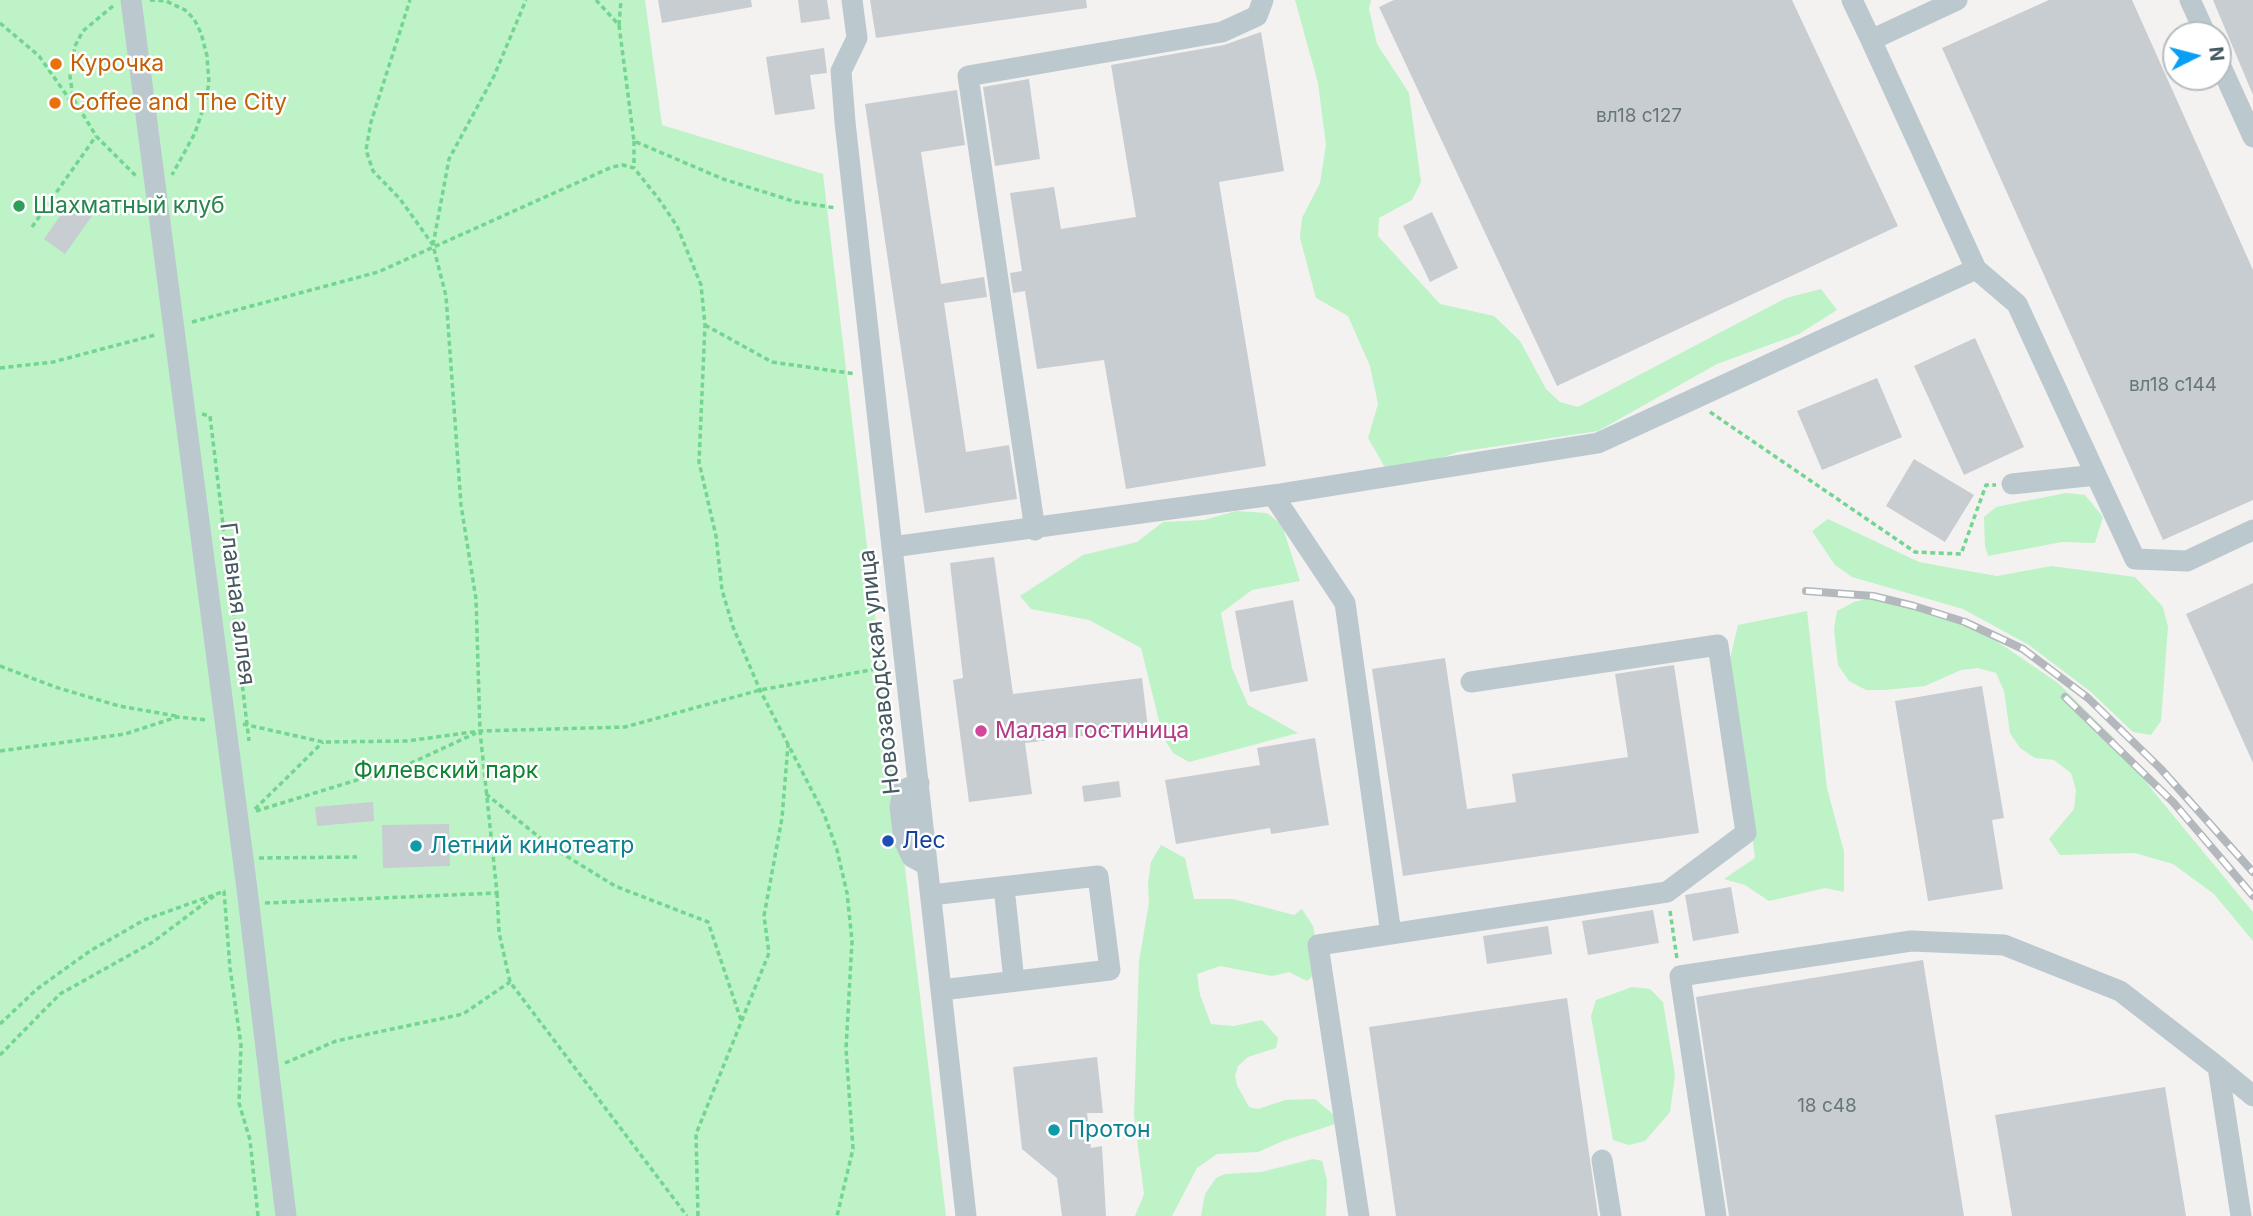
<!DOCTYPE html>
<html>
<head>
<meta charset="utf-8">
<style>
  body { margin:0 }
  #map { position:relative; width:2253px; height:1216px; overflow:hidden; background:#f4f1f1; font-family:Inter,sans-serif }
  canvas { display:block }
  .north { position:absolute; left:2162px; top:21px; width:70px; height:70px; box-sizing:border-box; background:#fff; border:2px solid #b5bdbf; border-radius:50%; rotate:84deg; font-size:19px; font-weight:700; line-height:28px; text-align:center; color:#475960 }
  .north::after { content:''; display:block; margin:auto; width:24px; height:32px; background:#0a9ff5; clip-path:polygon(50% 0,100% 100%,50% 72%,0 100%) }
</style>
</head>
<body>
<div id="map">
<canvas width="2253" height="1216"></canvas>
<div class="north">N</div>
</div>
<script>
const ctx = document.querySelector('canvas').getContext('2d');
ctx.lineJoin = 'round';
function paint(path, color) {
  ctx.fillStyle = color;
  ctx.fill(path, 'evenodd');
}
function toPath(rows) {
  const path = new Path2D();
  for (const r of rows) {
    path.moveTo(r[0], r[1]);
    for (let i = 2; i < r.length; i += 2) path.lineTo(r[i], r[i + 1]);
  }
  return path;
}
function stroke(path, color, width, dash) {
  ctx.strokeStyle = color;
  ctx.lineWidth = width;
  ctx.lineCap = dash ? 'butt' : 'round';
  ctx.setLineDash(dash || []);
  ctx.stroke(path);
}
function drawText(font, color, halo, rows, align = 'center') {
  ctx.font = font + ' Inter,sans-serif';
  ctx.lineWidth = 5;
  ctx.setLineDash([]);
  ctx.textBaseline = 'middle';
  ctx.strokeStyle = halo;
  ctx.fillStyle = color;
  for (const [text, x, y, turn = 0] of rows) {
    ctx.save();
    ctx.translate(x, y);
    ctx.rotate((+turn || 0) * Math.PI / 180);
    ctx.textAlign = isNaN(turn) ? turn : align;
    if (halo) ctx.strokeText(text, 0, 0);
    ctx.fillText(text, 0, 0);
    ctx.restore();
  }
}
const green = toPath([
  [0,0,645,0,662,125,823,174,946,1216,0,1216],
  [1295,0,1371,0,1369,9,1377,44,1409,93,1421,182,1412,200,1379,218,1378,236,1440,304,1494,316,1520,341,1546,389,1560,402,1578,407,1786,298,1821,289,1837,310,1799,334,1717,364,1598,431,1458,452,1405,470,1387,471,1368,438,1378,404,1370,366,1348,316,1316,298,1300,238,1302,218,1320,183,1326,145,1318,83],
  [2066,493,2085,495,2103,517,2095,543,2062,542,1988,556,1985,546,1984,517,1996,507],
  [1236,511,1267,513,1282,525,1300,581,1252,590,1221,613,1232,668,1248,705,1298,733,1189,762,1173,753,1163,737,1141,648,1089,620,1031,609,1020,596,1083,555,1137,542,1163,522,1204,520],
  [1828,519,1919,562,1957,569,1997,576,2051,566,2135,577,2163,607,2168,627,2161,721,2151,735,2133,732,2091,692,2029,645,1963,609,1852,577,1835,565,1812,531],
  [1878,596,1944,612,1973,625,2058,683,2115,739,2153,791,2253,912,2253,941,2214,894,2173,864,2135,853,2060,855,2049,839,2074,809,2076,790,2071,773,2054,760,2035,758,2020,748,2010,733,2004,691,1996,673,1978,668,1961,670,1925,686,1885,690,1866,690,1849,681,1838,665,1834,629,1837,611,1854,602],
  [1807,611,1827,788,1844,852,1844,892,1825,888,1769,901,1745,885,1724,879,1755,858,1730,659,1738,625],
  [1161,845,1185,858,1194,899,1233,899,1294,915,1302,909,1313,926,1319,955,1315,974,1307,981,1289,972,1272,976,1220,966,1197,974,1200,995,1211,1024,1234,1026,1262,1020,1278,1038,1276,1048,1248,1057,1238,1066,1235,1076,1237,1085,1249,1107,1258,1109,1285,1100,1315,1099,1334,1115,1335,1124,1283,1141,1258,1152,1217,1154,1197,1168,1172,1216,1135,1216,1144,1194,1134,1115,1139,961,1149,903,1148,884,1151,862],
  [1632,987,1650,989,1663,1002,1675,1075,1670,1112,1645,1141,1629,1145,1613,1140,1591,1016,1596,1000],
  [1313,1159,1322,1161,1327,1180,1326,1216,1201,1216,1205,1194,1216,1178,1225,1174,1261,1172]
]);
const building = toPath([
  [658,0,751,0,752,7,662,23],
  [798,0,827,0,830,19,801,23],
  [870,0,1086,0,1087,8,876,38],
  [1394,0,1792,0,1898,226,1557,386,1379,7],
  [2049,0,2132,0,2253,270,2253,500,2163,540,1942,48],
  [2213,0,2253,0,2253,95],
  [1261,32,1284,171,1219,182,1266,466,1126,489,1104,360,1037,369,1025,291,1013,293,1010,273,1022,271,1010,193,1054,187,1061,229,1136,217,1111,65,1224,45],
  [824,48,827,73,810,75,815,109,775,115,766,57],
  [1029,79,1040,159,995,166,983,87],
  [957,90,965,145,921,152,941,284,984,277,987,297,944,303,966,452,1009,445,1017,499,925,513,865,104],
  [70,202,92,216,65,254,44,239],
  [1432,212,1458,268,1430,282,1403,226],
  [1975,338,2024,447,1964,475,1914,366],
  [1877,378,1902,437,1822,470,1797,411],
  [1914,459,1974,495,1945,542,1886,506],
  [994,557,1013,694,1142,678,1148,728,1025,743,1032,794,969,802,953,680,963,678,950,563],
  [2253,583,2253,763,2186,614],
  [1293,600,1308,681,1250,692,1235,611],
  [1445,658,1467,809,1516,802,1512,774,1628,757,1615,674,1674,665,1699,833,1403,876,1372,669],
  [1982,686,2004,818,1992,820,2003,889,1928,901,1895,701],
  [1315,738,1329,825,1271,834,1270,828,1176,844,1165,780,1260,765,1257,748],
  [1119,781,1121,797,1084,802,1082,786],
  [373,802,374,821,317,826,315,807],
  [449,824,450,866,383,868,382,825],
  [1731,887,1739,933,1693,941,1685,895],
  [1653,910,1659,943,1588,955,1582,921],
  [1548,926,1552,954,1487,964,1483,936],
  [1923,960,1964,1216,1729,1216,1696,997],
  [1567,998,1598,1216,1396,1216,1369,1027],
  [1097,1057,1103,1113,1087,1113,1091,1148,1102,1146,1106,1216,1062,1216,1057,1178,1022,1149,1013,1067],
  [2165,1087,2186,1216,2012,1216,1995,1115]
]);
const path = toPath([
  [150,0,166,1,185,10,194,19,201,33,207,56,209,83,205,103,195,133,172,175],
  [596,0,619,25,634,141,723,179,796,202,836,208],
  [113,6,83,31,75,46,70,76,73,98,96,136,136,176],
  [0,23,39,56,75,107],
  [619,25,621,0],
  [634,141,634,167],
  [32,227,96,136],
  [433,245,449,159,494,76,526,0],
  [192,322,378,272,612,167,623,165,634,168,658,198,677,226,701,285,705,325,699,462,716,536,722,590,733,627,760,690,824,814,837,850,847,893,852,941,846,1049,853,1149,837,1216],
  [705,325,772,362,856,374],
  [0,368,53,362,155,335],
  [1710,412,1915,552,1961,554,1986,485,1996,485],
  [202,414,210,416,249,741],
  [0,666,55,687,119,706,176,716],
  [243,724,323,742,407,741,480,731,625,727,760,690,887,667],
  [0,751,125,734,177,717,207,720],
  [486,794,550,846,615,886,708,922,741,1020],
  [255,809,323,742],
  [256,811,409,764,476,733],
  [259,858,357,857],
  [224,891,230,968,241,1045,239,1103,250,1140,258,1216],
  [497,893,499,932,510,982,687,1216],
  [265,903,497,893,480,731,476,599,461,505,446,296,433,245,400,199,373,171,366,150,371,122,410,0],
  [1670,911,1677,959],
  [0,1024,37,989,90,951,144,920,225,891],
  [0,1055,60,994,153,942,214,896],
  [285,1063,336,1041,463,1014,510,982],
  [698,1216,696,1134,769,953,764,916,782,818,788,745]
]);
const minor = toPath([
  [131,0,247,889,286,1216],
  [852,0,857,38,841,71,845,122,966,1216],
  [1852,0,1871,40],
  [2190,0,2206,35],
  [2218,60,2253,137],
  [1976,269,2017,304,2096,475],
  [2012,484,2096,475,2135,559,2187,561,2253,530],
  [1273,495,1345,603,1391,934],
  [1035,530,968,76,1222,32,1257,16,1263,0],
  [892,547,1273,495,1598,443,1976,269,1871,40,1957,0],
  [919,783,903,790,900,807,904,840,912,857,927,865],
  [1004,887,1014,981],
  [931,895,1098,876,1110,970,941,990],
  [2218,1067,2253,1096],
  [1602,1160,1611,1216],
  [1359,1216,1318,945,1667,892,1746,833,1718,645,1471,682],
  [1716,1216,1680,976,1911,941,2004,945,2120,991,2218,1067,2241,1216]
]);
const rail = toPath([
  [1806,591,1873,596,1914,606,1965,622,2023,649,2088,698,2160,768,2253,872],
  [2065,697,2173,802,2253,896]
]);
const markers = [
  [56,64,7,"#e8710a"],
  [55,103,7,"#e8710a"],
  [19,206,7,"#2e9e5b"],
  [981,731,7,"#d1479c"],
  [888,841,7,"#1a4fb4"],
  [416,846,7,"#0f9aa8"],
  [1054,1130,7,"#0f9aa8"]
];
const numberNames = [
  ["вл18 с127",1639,116],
  ["вл18 с144",2173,385],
  ["18 с48",1827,1106]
];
const foodNames = [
  ["Курочка",70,64],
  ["Coffee and The City",69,103]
];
const leisureNames = [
  ["Шахматный клуб",33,206]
];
const streetNames = [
  ["Главная аллея",237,604,83],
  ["Новозаводская улица",880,672,-96]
];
const hotelNames = [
  ["Малая гостиница",995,731]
];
const parkNames = [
  ["Филевский парк",446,771]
];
const transitNames = [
  ["Лес",902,841]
];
const cultureNames = [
  ["Летний кинотеатр",430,846],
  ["Протон",1068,1130]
];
paint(green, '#bdf3c7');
paint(building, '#c8cdd1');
stroke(path, '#72d590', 3.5, [5, 3.5]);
stroke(minor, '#bbc9cf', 21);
stroke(rail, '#b3b8bc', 8);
stroke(rail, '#fff', 5, [16]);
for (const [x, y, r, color] of markers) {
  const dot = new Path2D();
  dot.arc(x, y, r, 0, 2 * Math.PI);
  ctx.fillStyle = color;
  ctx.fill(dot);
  stroke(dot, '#fff', 2.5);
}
drawText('19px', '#67767c', null, numberNames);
drawText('23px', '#c56008', '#fff', foodNames, 'left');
drawText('23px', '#27864d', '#fff', leisureNames, 'left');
drawText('23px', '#475960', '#fff', streetNames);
drawText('23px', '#b23c85', '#fff', hotelNames, 'left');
drawText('23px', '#0f8433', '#fff', parkNames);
drawText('23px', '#164399', '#fff', transitNames, 'left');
drawText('23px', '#0d838f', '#fff', cultureNames, 'left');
</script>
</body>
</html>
